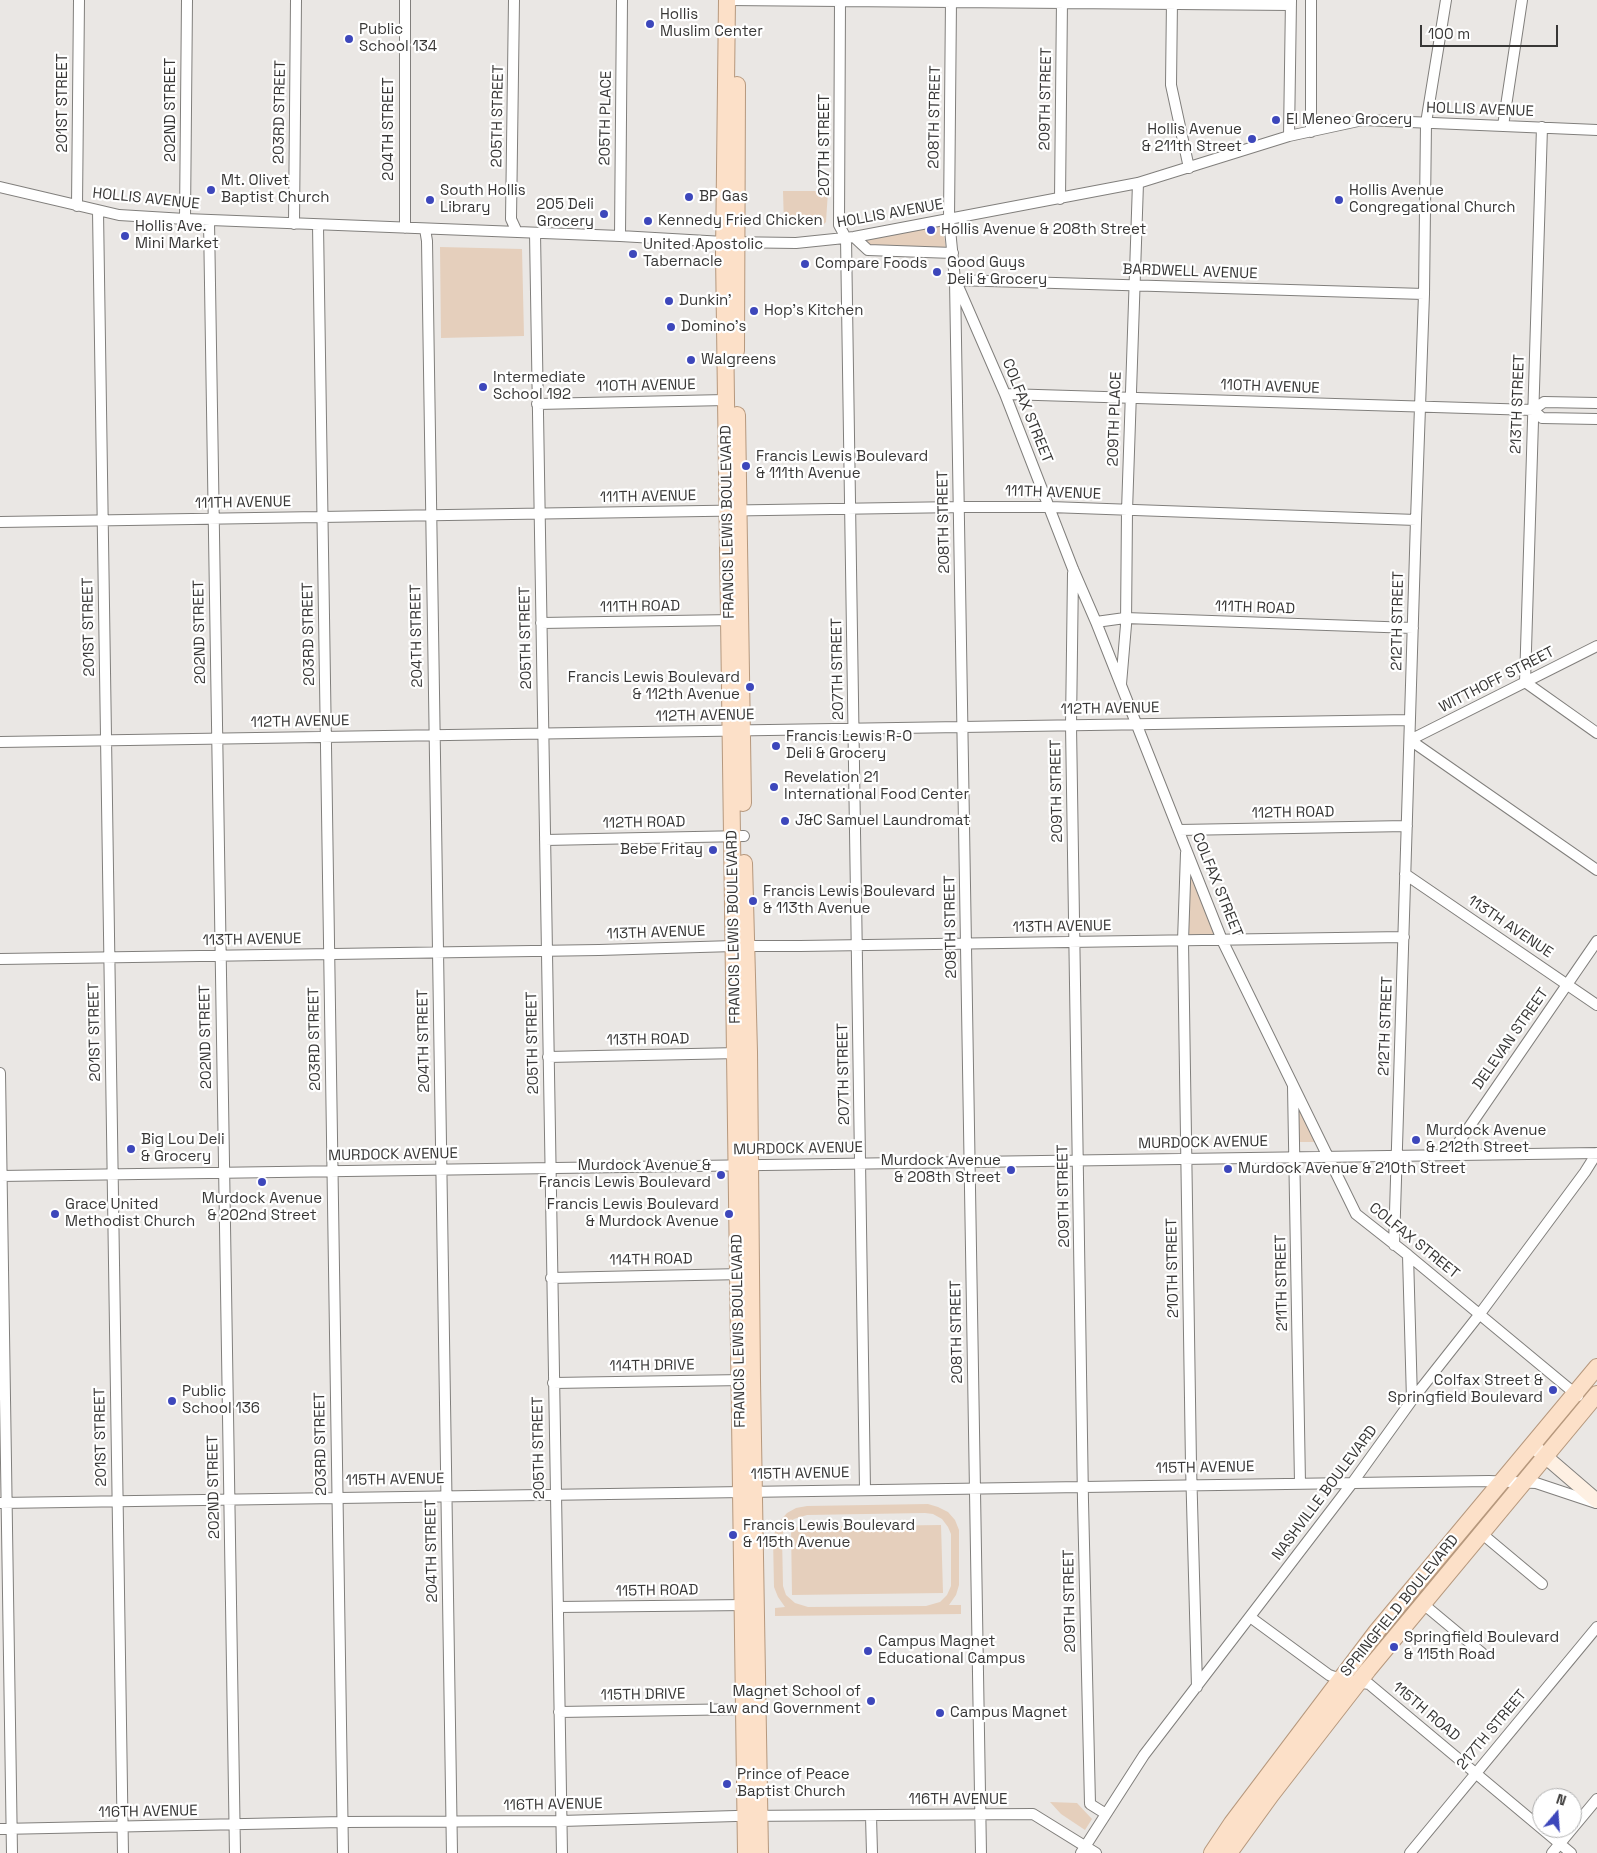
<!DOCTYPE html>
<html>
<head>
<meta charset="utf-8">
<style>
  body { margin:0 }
  #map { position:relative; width:1597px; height:1853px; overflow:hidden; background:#eae7e4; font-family:"Space Grotesk",sans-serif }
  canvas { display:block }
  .north { position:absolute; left:1532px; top:1788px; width:50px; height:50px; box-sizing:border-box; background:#fff; border:1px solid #afafaf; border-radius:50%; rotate:18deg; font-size:14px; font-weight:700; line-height:20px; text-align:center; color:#383736 }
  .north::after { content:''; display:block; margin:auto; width:18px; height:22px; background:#3d47bb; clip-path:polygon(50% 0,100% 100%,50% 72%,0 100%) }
  .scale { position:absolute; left:1420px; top:25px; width:138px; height:22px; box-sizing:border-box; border:2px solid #383736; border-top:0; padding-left:6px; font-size:15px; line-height:18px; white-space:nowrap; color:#383736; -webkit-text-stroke:4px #fff; paint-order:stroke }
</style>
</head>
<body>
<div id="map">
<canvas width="1597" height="1853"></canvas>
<div class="north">N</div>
<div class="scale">100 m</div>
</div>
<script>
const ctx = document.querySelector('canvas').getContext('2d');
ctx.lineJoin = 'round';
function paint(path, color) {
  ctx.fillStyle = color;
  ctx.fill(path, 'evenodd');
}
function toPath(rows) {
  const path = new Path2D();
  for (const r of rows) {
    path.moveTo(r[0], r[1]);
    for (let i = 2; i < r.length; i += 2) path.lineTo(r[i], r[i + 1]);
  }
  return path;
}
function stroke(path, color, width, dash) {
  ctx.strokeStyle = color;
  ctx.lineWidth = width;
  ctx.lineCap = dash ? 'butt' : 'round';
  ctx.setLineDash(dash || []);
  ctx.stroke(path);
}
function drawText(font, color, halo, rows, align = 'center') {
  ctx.font = font + ' "Space Grotesk",sans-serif';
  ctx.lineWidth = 4.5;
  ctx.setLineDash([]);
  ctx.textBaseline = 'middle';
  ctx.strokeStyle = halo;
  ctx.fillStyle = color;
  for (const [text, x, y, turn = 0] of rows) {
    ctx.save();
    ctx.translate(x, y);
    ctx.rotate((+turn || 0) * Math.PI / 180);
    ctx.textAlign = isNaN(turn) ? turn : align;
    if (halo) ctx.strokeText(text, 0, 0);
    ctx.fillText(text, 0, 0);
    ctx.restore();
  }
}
const green = toPath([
  [783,191,828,191,826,222,822,226,784,225],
  [942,223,946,248,871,246,862,241],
  [440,247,522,249,524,336,441,338],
  [1189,868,1220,939,1186,939],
  [1298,1105,1316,1142,1297,1142],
  [928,1504,938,1507,948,1512,955,1520,959,1530,959,1585,956,1595,949,1605,961,1605,961,1614,775,1616,775,1608,785,1607,778,1597,774,1587,773,1538,778,1523,787,1513,796,1508,807,1506],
  [925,1513,933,1514,942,1519,948,1527,951,1534,951,1586,947,1595,940,1602,926,1606,808,1607,795,1603,786,1595,783,1586,782,1536,786,1525,794,1519,807,1515],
  [941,1525,943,1593,792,1595,791,1527],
  [1050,1802,1077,1803,1092,1819,1085,1830,1061,1814]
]);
const street = toPath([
  [514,0,511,219,517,232],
  [728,0,1291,5],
  [840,0,839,225,846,238,865,1489],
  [951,0,949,219,955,280,981,1853],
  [1172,0,1171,85,1189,168],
  [1503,126,1522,0],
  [1542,127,1525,682,1597,733],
  [1311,132,1311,0],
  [1289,136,1291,0],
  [0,187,119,215,185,219,620,236,724,242,796,243,854,237,1138,183,1289,136,1363,120,1597,130],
  [1060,199,1062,0],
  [77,206,79,0],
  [98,211,123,1853],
  [185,219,187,0],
  [209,221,235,1853],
  [294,224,296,0],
  [318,225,343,1853],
  [405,228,405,0],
  [425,229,427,241,452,1853],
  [535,233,562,1853],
  [620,236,622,0],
  [854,237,868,250,953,253],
  [955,280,1424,294],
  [958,286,1005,394,1073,569,1096,622,1222,940,1356,1214,1408,1255,1578,1396],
  [1005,394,1533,410,1542,418,1597,419],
  [537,404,726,400],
  [1533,410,1544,402,1597,403],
  [0,522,959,507,1050,507,1416,520],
  [1073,573,1071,725,1083,1501,1090,1804,1106,1814],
  [1096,622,1125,618,1413,628],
  [541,623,735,620],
  [1597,646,1410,740,1597,870],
  [1121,684,1126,625,1127,511,1138,183],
  [0,742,1410,720],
  [1179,830,1407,826],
  [545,840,744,836],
  [1186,853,1183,941,1191,1465,1197,1687],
  [1405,874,1597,1005],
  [0,959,599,950,734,946,800,946,1404,937],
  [548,1057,739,1053],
  [0,1073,12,1853],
  [1293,1086,1300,1483],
  [1450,1155,1597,941],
  [0,1176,1597,1153],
  [1394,1245,1416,520,1424,294,1426,123,1446,0],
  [1408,1255,1412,1400],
  [551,1278,743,1274],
  [553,1383,744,1380],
  [0,1503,1489,1481,1536,1483,1596,1503],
  [1481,1533,1542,1584],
  [1422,1603,1482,1653],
  [558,1607,747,1605],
  [1250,1617,1329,1675,1340,1679,1369,1684,1571,1853],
  [559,1712,748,1709],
  [871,1816,872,1853],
  [0,1829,343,1822,561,1821,736,1816,1033,1814,1096,1853],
  [1081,1853,1144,1755,1353,1482,1412,1400,1479,1315,1585,1172,1597,1153],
  [1410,1853,1597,1627],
  [1552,1853,1597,1799]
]);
const secondary = toPath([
  [1532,1445,1597,1501]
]);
const primary = toPath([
  [727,0,724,254,746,1853],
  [736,351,737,85],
  [737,415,743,803],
  [744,863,749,1052,752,1380,760,1853],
  [1212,1853,1232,1823,1377,1631,1597,1367],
  [1229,1853,1271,1795,1368,1670,1597,1394]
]);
const markers = [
  [650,24,5,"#3d47bb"],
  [349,39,5,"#3d47bb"],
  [1276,120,5,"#3d47bb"],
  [1252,139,5,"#3d47bb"],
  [211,190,5,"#3d47bb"],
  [689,197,5,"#3d47bb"],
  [430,200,5,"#3d47bb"],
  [1339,200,5,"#3d47bb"],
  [604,214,5,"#3d47bb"],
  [648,221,5,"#3d47bb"],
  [931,230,5,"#3d47bb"],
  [125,236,5,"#3d47bb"],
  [633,254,5,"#3d47bb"],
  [805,264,5,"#3d47bb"],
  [937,272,5,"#3d47bb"],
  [669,301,5,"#3d47bb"],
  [754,311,5,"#3d47bb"],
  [671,327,5,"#3d47bb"],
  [691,360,5,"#3d47bb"],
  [483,387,5,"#3d47bb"],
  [746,466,5,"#3d47bb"],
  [750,687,5,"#3d47bb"],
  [776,746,5,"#3d47bb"],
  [774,787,5,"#3d47bb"],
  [785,821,5,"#3d47bb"],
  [713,850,5,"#3d47bb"],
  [753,901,5,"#3d47bb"],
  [1416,1140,5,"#3d47bb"],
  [131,1149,5,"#3d47bb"],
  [1228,1169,5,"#3d47bb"],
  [1011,1170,5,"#3d47bb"],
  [721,1175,5,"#3d47bb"],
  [262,1182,5,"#3d47bb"],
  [55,1214,5,"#3d47bb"],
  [729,1214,5,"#3d47bb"],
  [1553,1390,5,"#3d47bb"],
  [172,1401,5,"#3d47bb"],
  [733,1535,5,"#3d47bb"],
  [1394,1647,5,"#3d47bb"],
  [868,1651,5,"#3d47bb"],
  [871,1701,5,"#3d47bb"],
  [940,1713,5,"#3d47bb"],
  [727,1784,5,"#3d47bb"]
];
const poiNames = [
  ["Hollis",660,15],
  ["Muslim Center",660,32],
  ["Public",359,30],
  ["School 134",359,47],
  ["El Meneo Grocery",1286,120],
  ["Hollis Avenue",1242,130,"right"],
  ["& 211th Street",1242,147,"right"],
  ["Mt. Olivet",221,181],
  ["Baptist Church",221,198],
  ["South Hollis",440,191],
  ["Library",440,208],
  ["Hollis Avenue",1349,191],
  ["Congregational Church",1349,208],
  ["BP Gas",699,197],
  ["205 Deli",594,205,"right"],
  ["Grocery",594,222,"right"],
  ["Kennedy Fried Chicken",658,221],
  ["Hollis Ave.",135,227],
  ["Mini Market",135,244],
  ["Hollis Avenue & 208th Street",941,230],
  ["United Apostolic",643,245],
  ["Tabernacle",643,262],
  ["Good Guys",947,263],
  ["Deli & Grocery",947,280],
  ["Compare Foods",815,264],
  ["Dunkin'",679,301],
  ["Hop's Kitchen",764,311],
  ["Domino's",681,327],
  ["Walgreens",701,360],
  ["Intermediate",493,378],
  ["School 192",493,395],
  ["Francis Lewis Boulevard",756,457],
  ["& 111th Avenue",756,474],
  ["Francis Lewis Boulevard",740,678,"right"],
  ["& 112th Avenue",740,695,"right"],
  ["Francis Lewis R-O",786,737],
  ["Deli & Grocery",786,754],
  ["Revelation 21",784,778],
  ["International Food Center",784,795],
  ["J&C Samuel Laundromat",795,821],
  ["Bebe Fritay",703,850,"right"],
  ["Francis Lewis Boulevard",763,892],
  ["& 113th Avenue",763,909],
  ["Murdock Avenue",1426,1131],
  ["& 212th Street",1426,1148],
  ["Big Lou Deli",141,1140],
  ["& Grocery",141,1157],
  ["Murdock Avenue",1001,1161,"right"],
  ["& 208th Street",1001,1178,"right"],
  ["Murdock Avenue &",711,1166,"right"],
  ["Francis Lewis Boulevard",711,1183,"right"],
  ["Murdock Avenue & 210th Street",1238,1169],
  ["Murdock Avenue",262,1199,"center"],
  ["& 202nd Street",262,1216,"center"],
  ["Grace United",65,1205],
  ["Methodist Church",65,1222],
  ["Francis Lewis Boulevard",719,1205,"right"],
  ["& Murdock Avenue",719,1222,"right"],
  ["Colfax Street &",1543,1381,"right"],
  ["Springfield Boulevard",1543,1398,"right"],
  ["Public",182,1392],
  ["School 136",182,1409],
  ["Francis Lewis Boulevard",743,1526],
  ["& 115th Avenue",743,1543],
  ["Springfield Boulevard",1404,1638],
  ["& 115th Road",1404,1655],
  ["Campus Magnet",878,1642],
  ["Educational Campus",878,1659],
  ["Magnet School of",861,1692,"right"],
  ["Law and Government",861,1709,"right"],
  ["Campus Magnet",950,1713],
  ["Prince of Peace",737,1775],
  ["Baptist Church",737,1792]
];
const streetNames = [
  ["209TH STREET",1046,99,-89],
  ["201ST STREET",63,103,-90],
  ["202ND STREET",171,110,-90],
  ["HOLLIS AVENUE",1480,110,2],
  ["203RD STREET",280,112,-89],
  ["205TH STREET",498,116,-89],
  ["208TH STREET",935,117,-89],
  ["205TH PLACE",606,118,-89],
  ["204TH STREET",389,129,-90],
  ["207TH STREET",825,145,-90],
  ["HOLLIS AVENUE",146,199,6],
  ["HOLLIS AVENUE",890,214,-10],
  ["BARDWELL AVENUE",1190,272,2],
  ["110TH AVENUE",646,386,-1],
  ["110TH AVENUE",1270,387,2],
  ["213TH STREET",1518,404,-88],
  ["COLFAX STREET",1027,411,68],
  ["209TH PLACE",1115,419,-88],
  ["111TH AVENUE",1053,493,2],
  ["111TH AVENUE",648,497,-1],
  ["111TH AVENUE",243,503,-1],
  ["FRANCIS LEWIS BOULEVARD",728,522,-91],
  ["208TH STREET",944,522,-91],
  ["111TH ROAD",640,607,-1],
  ["111TH ROAD",1255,608,2],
  ["212TH STREET",1398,621,-89],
  ["201ST STREET",89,627,-91],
  ["202ND STREET",200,632,-91],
  ["203RD STREET",309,634,-91],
  ["204TH STREET",417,636,-91],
  ["205TH STREET",526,638,-91],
  ["207TH STREET",838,669,-91],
  ["WITTHOFF STREET",1497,680,-27],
  ["112TH AVENUE",1110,709,-1],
  ["112TH AVENUE",705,716,-1],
  ["112TH AVENUE",300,722,-1],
  ["209TH STREET",1057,791,-91],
  ["112TH ROAD",1293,813,-1],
  ["112TH ROAD",644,823,-1],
  ["COLFAX STREET",1217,885,68],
  ["FRANCIS LEWIS BOULEVARD",734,927,-91],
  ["208TH STREET",951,927,-91],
  ["113TH AVENUE",1062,927,-1],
  ["113TH AVENUE",1510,927,34],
  ["113TH AVENUE",656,933,-2],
  ["113TH AVENUE",252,940,-1],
  ["212TH STREET",1386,1026,-88],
  ["201ST STREET",95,1032,-91],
  ["202ND STREET",206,1037,-91],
  ["203RD STREET",315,1039,-91],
  ["DELEVAN STREET",1511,1039,-55],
  ["113TH ROAD",648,1040,-1],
  ["204TH STREET",424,1041,-91],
  ["205TH STREET",533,1043,-91],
  ["207TH STREET",844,1074,-91],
  ["MURDOCK AVENUE",1203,1143,-1],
  ["MURDOCK AVENUE",798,1149,-1],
  ["MURDOCK AVENUE",393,1155,-1],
  ["209TH STREET",1064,1196,-91],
  ["COLFAX STREET",1414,1241,39],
  ["114TH ROAD",651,1260,-1],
  ["210TH STREET",1173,1268,-91],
  ["211TH STREET",1282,1283,-91],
  ["FRANCIS LEWIS BOULEVARD",739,1331,-91],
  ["208TH STREET",957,1332,-91],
  ["114TH DRIVE",652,1366,-1],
  ["201ST STREET",101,1437,-91],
  ["203RD STREET",321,1444,-91],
  ["205TH STREET",539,1448,-91],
  ["115TH AVENUE",1205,1468,-1],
  ["115TH AVENUE",800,1474,-1],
  ["115TH AVENUE",395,1480,-1],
  ["202ND STREET",214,1487,-91],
  ["NASHVILLE BOULEVARD",1325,1493,-53],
  ["204TH STREET",432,1551,-91],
  ["115TH ROAD",657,1591,-1],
  ["209TH STREET",1070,1601,-91],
  ["SPRINGFIELD BOULEVARD",1400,1606,-51],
  ["115TH DRIVE",643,1695,-1],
  ["115TH ROAD",1426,1712,40],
  ["217TH STREET",1492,1730,-50],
  ["116TH AVENUE",958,1800],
  ["116TH AVENUE",553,1805,-1],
  ["116TH AVENUE",148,1812,-1]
];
paint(green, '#e5cfbc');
stroke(street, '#817f7c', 12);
stroke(secondary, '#817f7c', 16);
stroke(primary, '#b6987d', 18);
stroke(street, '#fff', 10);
stroke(secondary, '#fef0e3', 14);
stroke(primary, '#fce0c8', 16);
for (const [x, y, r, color] of markers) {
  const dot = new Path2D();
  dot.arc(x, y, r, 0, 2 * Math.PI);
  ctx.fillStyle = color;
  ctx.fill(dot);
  stroke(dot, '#fff', 2);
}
drawText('15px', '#383736', '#fff', poiNames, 'left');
drawText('15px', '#383736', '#fff', streetNames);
</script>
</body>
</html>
